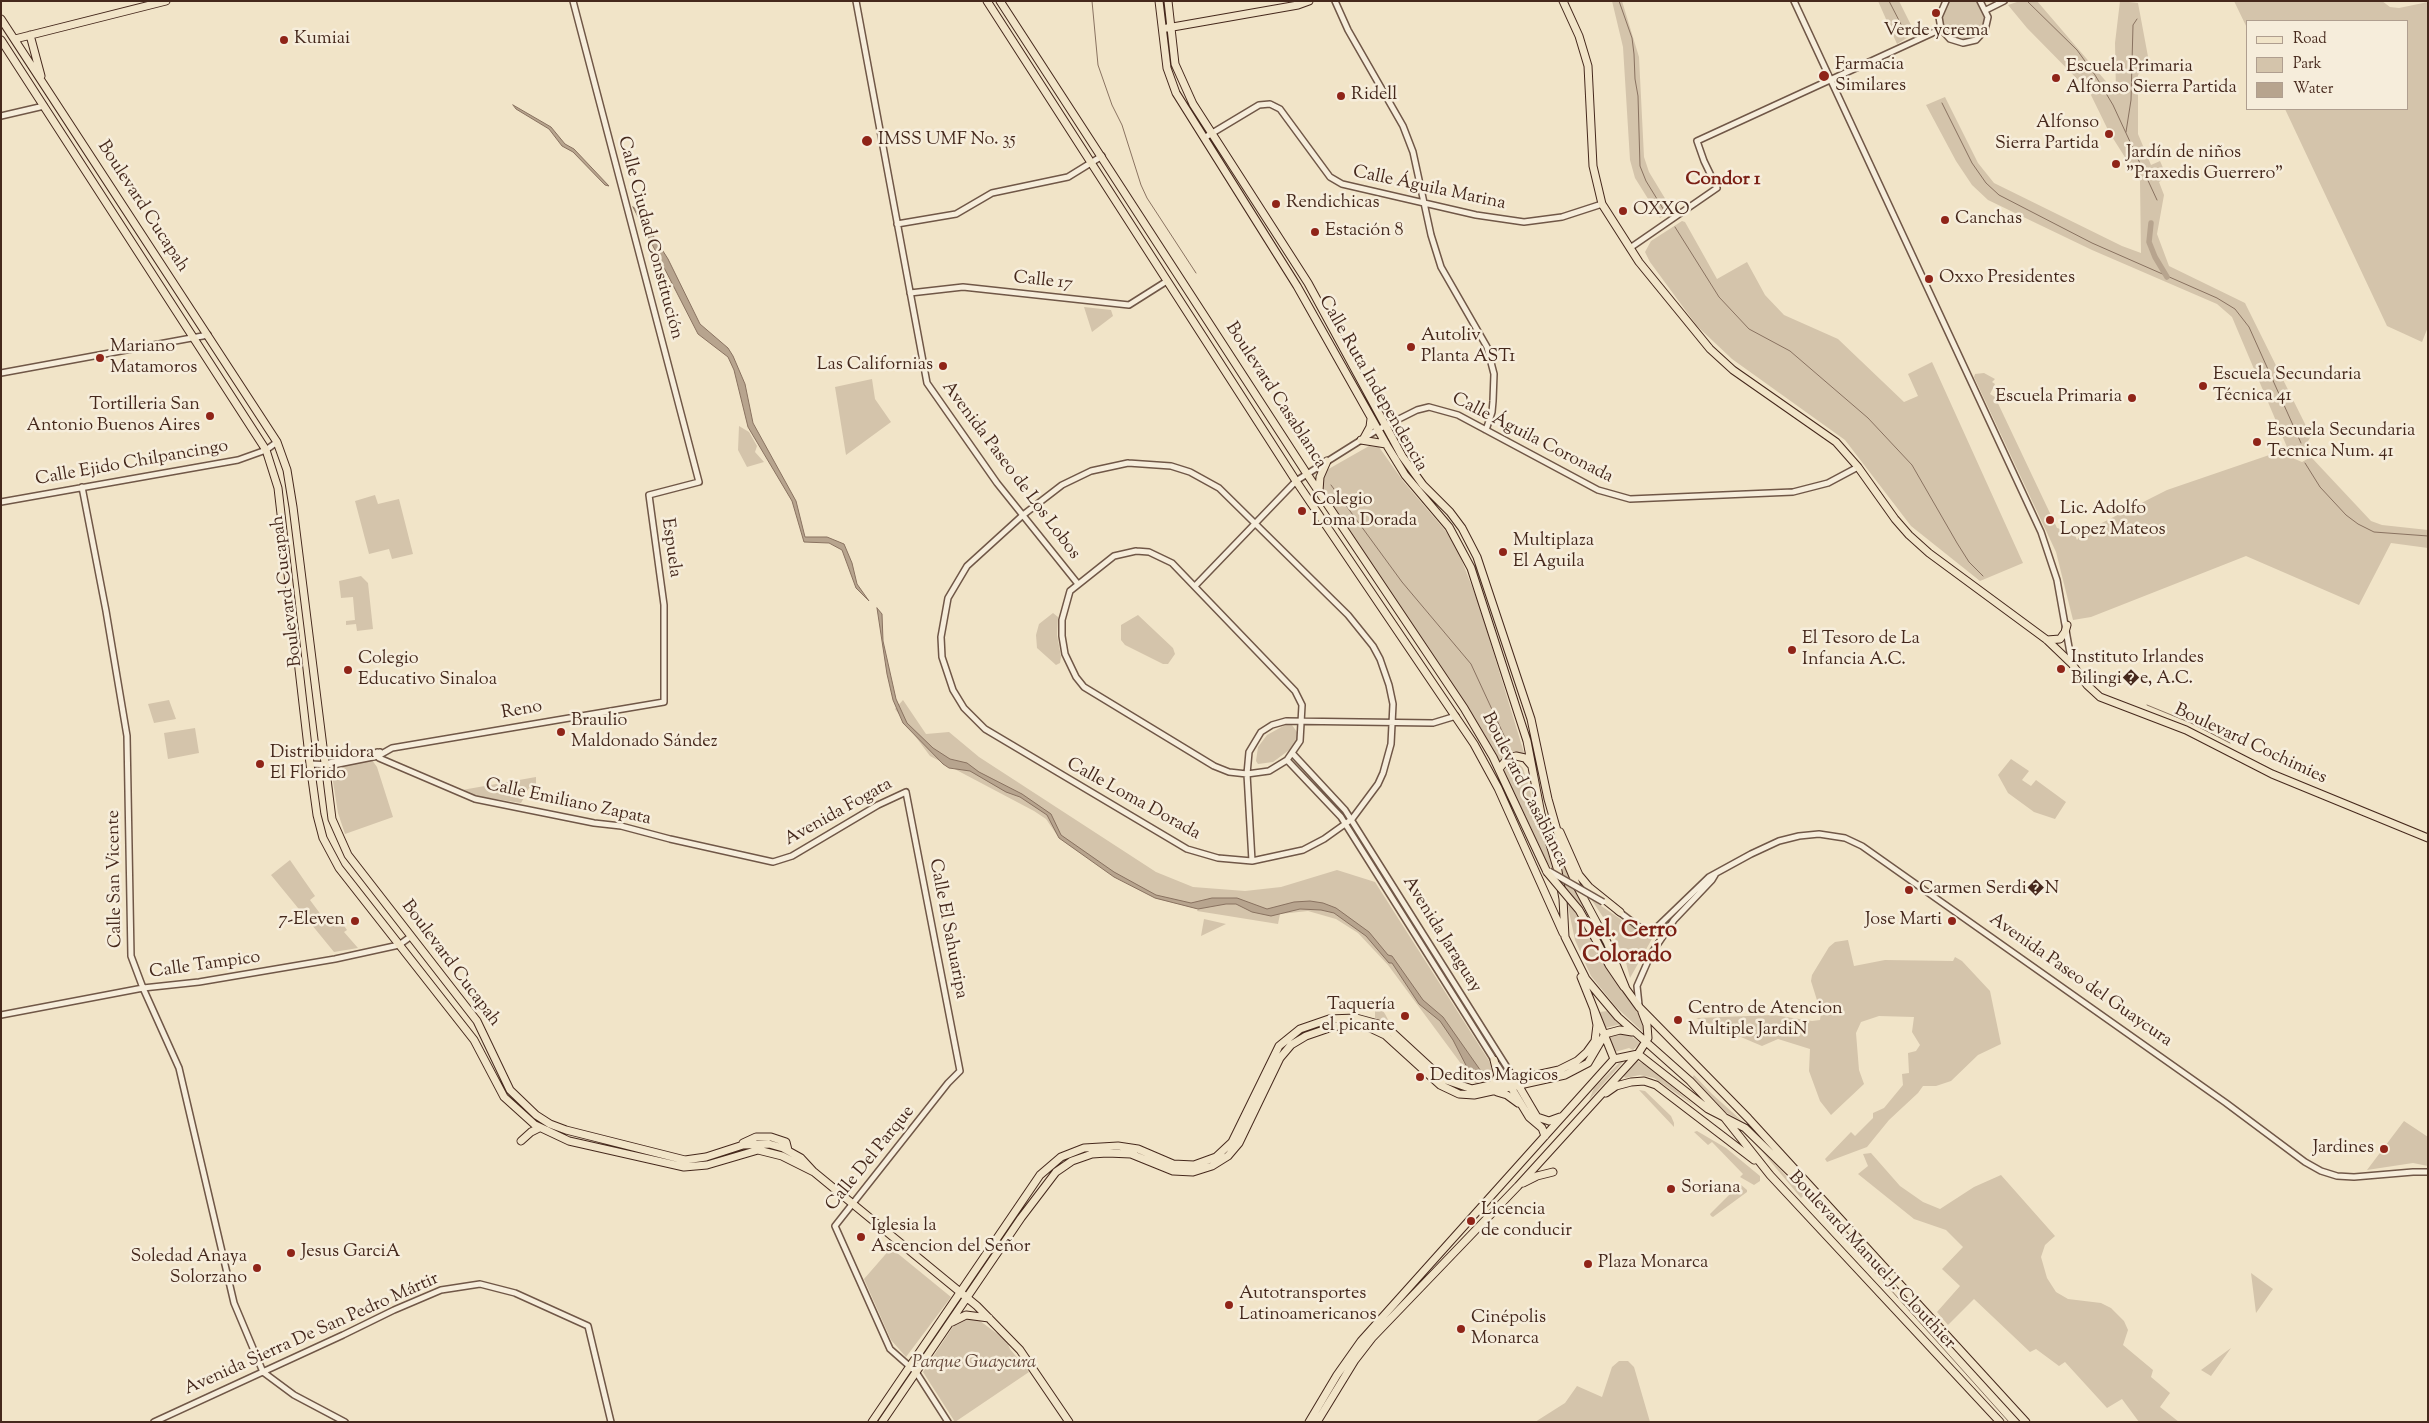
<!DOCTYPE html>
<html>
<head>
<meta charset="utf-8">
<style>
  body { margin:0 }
  #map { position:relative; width:2429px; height:1423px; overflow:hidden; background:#f1e4c8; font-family:"Sorts Mill Goudy",serif }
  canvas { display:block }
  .frame { position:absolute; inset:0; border:2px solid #45281c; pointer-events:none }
  .legend { position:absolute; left:2246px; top:20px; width:162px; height:90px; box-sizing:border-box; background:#f6eddb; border:1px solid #af9e8f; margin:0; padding:6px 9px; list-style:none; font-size:15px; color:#45281c }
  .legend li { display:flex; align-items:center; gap:10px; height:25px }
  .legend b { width:25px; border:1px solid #af9e8f }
</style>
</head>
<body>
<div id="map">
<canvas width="2429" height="1423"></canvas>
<div class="frame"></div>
<ul class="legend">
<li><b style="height:6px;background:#f1e4c8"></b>Road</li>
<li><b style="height:14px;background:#d4c4ab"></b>Park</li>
<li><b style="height:14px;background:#b7a48e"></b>Water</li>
</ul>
</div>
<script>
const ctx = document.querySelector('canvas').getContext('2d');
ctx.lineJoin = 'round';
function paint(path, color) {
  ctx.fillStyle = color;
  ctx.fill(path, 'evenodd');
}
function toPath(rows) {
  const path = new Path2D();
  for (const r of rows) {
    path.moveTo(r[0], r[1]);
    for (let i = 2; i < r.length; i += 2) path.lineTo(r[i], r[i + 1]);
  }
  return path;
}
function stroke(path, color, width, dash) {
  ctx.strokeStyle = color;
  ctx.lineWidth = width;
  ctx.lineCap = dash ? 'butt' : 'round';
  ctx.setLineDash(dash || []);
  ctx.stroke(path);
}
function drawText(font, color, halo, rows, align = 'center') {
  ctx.font = font + ' "Sorts Mill Goudy",serif';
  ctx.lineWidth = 5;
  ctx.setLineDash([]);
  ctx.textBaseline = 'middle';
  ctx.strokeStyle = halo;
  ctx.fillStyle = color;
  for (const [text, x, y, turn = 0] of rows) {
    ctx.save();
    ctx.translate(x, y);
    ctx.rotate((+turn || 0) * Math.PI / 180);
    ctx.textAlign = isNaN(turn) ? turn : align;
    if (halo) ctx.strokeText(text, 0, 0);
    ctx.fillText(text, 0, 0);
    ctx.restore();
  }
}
const green = toPath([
  [1612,1,1622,1,1639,57,1644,157,1649,172,1672,210,1660,218,1635,178,1630,160,1623,47],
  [1878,1,1899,1,1915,33,1897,44],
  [1950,1,1976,1,1979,3,1985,16,1984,24,1976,35,1970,39,1956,39,1945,31,1941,17,1946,4],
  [2020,1,2037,1,2116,93,2115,43,2120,1,2138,3,2149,62,2138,75,2138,134,2151,165,2160,161,2167,177,2159,182,2164,195,2157,234,2169,266,2245,303,2311,436,2304,448,2287,447,2232,317,2217,304,2092,250,1988,200,1972,185,1956,161,1926,105,1945,97,1978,163,1994,183,2122,246,2141,253,2140,181,2109,132,2089,91,2027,28,2008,5],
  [2234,1,2382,1,2390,7,2399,8,2428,2,2428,327,2422,342,2387,326,2285,109,2408,109,2408,21,2248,21,2248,30],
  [1682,221,1685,222,1717,279,1747,262,1765,295,1784,315,1838,339,1904,402,1918,396,1908,374,1932,362,2023,563,1980,581,1911,526,1845,440,1732,359,1697,326,1650,262,1645,252,1651,241],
  [1084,307,1111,310,1113,316,1092,332],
  [1984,373,1995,379,1992,382,1995,384,1990,394,1995,397,2057,528,2074,533,2077,540,2082,533,2167,490,2278,452,2302,462,2311,457,2371,521,2382,525,2428,530,2428,548,2391,543,2359,605,2246,556,2091,617,2073,620,2056,552,1974,377,1975,374],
  [872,379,875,399,891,422,846,455,835,387],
  [739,426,749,432,757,446,755,452,764,462,747,467,738,450],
  [1369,446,1379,447,1403,481,1444,529,1456,546,1478,602,1525,756,1510,755,1504,757,1498,763,1323,492,1320,482,1325,471],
  [375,495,378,504,399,499,413,554,392,559,389,549,369,554,355,501],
  [361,576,368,583,373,629,357,631,356,624,346,625,346,621,355,620,353,597,341,598,339,581],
  [1053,613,1058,617,1057,635,1061,657,1060,663,1056,665,1037,648,1036,635,1039,624],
  [1138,615,1173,648,1175,654,1168,664,1163,664,1125,645,1121,640,1121,625],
  [169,700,176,719,154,723,148,704],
  [903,700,926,734,949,732,979,757,1156,872,1193,887,1245,891,1281,887,1337,870,1375,882,1491,1064,1493,1076,1485,1083,1476,1084,1388,965,1358,933,1336,919,1308,911,1280,914,1278,924,1197,911,1198,909,1157,899,1112,875,1059,838,1046,819,1034,811,930,756,895,709],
  [1287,724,1292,725,1297,732,1298,740,1292,748,1273,762,1258,764,1256,761,1258,747,1267,735],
  [195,728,199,753,168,759,164,733],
  [2011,759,2029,771,2022,780,2031,786,2036,780,2066,802,2055,819,2034,812,2008,793,1998,775],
  [372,760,377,767,393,817,345,834,338,813,331,769],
  [1519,764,1523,768,1555,873,1547,862,1504,771,1509,765],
  [536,777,536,788,529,788,521,803,476,796,462,790],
  [1556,845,1583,907,1563,888],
  [290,860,315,896,310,900,330,927,340,920,347,930,344,932,358,948,334,952,271,875],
  [1591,899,1641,933,1653,937,1630,978,1625,959,1609,926],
  [1567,902,1581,920,1613,977,1640,1016,1645,1034,1616,1007,1591,976,1575,940],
  [1204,919,1226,924,1201,936],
  [1848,940,1854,966,1885,960,1953,961,1955,957,1962,961,1990,991,2001,1044,1978,1055,1951,1081,1936,1086,1923,1086,1918,1093,1889,1120,1867,1147,1827,1162,1825,1159,1851,1132,1855,1136,1873,1118,1873,1113,1884,1108,1903,1085,1902,1074,1909,1073,1908,1053,1916,1051,1920,1045,1912,1032,1914,1017,1879,1016,1861,1022,1856,1033,1859,1070,1864,1084,1831,1115,1820,1101,1809,1071,1810,1049,1778,1039,1762,1046,1696,1018,1774,1015,1812,1021,1820,1020,1821,1013,1811,981,1812,975,1829,947,1835,942],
  [1375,999,1385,1014,1393,1029,1375,1018],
  [1608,1011,1621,1024,1605,1028,1599,1012],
  [1622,1032,1630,1035,1640,1043,1633,1050,1629,1048,1615,1052,1609,1037],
  [1622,1060,1623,1062,1589,1100,1594,1088],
  [1637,1061,1647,1065,1696,1107,1654,1078,1640,1075,1625,1078,1623,1074],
  [1694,1075,1712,1094,1742,1121,1725,1112,1692,1078],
  [1639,1090,1645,1091,1671,1116,1674,1123,1674,1127],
  [2404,1121,2428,1137,2428,1166,2413,1163,2367,1170],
  [1697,1131,1726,1148,1760,1176,1760,1181,1754,1185,1740,1177,1743,1174,1712,1142,1708,1145,1694,1132],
  [1751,1138,1788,1178,1808,1191,1801,1198],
  [1871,1153,1900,1186,1923,1202,1940,1209,1974,1187,2001,1175,2055,1236,2045,1245,2041,1257,2047,1278,2056,1292,2068,1299,2101,1303,2111,1308,2124,1321,2128,1330,2123,1345,2153,1370,2151,1377,2170,1393,2160,1407,2179,1422,2139,1422,2122,1399,2107,1408,2065,1362,2059,1366,2036,1349,2030,1352,1974,1299,1948,1325,1937,1312,1960,1286,1942,1269,1963,1247,1946,1230,1914,1219,1858,1174,1868,1166,1863,1154],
  [1740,1184,1747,1190,1747,1192,1713,1217,1711,1216,1710,1214],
  [891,1248,951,1297,906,1357,891,1340,864,1279],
  [2251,1273,2273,1289,2256,1313],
  [965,1318,980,1321,999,1335,1007,1342,1010,1349,1029,1372,955,1422,923,1372,954,1325],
  [2231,1348,2211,1376,2201,1370],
  [1619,1361,1628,1361,1634,1367,1650,1422,1535,1422,1565,1403,1577,1386,1602,1397,1612,1367]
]);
const water = toPath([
  [513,105,551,127,565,144,574,149,609,186,605,185,573,152,562,146,549,129,516,109,513,105],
  [633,207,637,210,668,259,700,324,728,348,733,356,745,384,753,423,796,501,805,537,827,537,844,544,852,563,857,584,869,601,856,588,842,550,829,543,804,542,792,501,748,427,734,370,728,357,698,334,633,207],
  [877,608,882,614,883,641,896,699,907,723,933,748,950,759,967,763,979,772,1022,794,1051,814,1061,835,1114,872,1156,895,1191,903,1212,898,1237,898,1267,909,1294,902,1310,901,1323,903,1336,908,1369,932,1388,955,1392,956,1423,1000,1443,1017,1483,1074,1479,1078,1471,1075,1453,1040,1440,1021,1419,1004,1392,963,1389,963,1366,936,1334,913,1321,910,1300,909,1271,916,1252,912,1236,904,1226,904,1198,909,1155,898,1114,877,1059,838,1047,815,1020,797,1006,792,970,771,949,768,943,764,903,723,893,700,887,674,877,608]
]);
const stream = toPath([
  [1092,1,1098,65,1112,105,1122,125,1141,185,1147,198,1196,273],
  [1619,1,1632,38,1634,54,1635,79,1638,96,1640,166,1646,181,1665,212],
  [1889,1,1905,32],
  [2027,1,2077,50,2095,75,2113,105,2157,200],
  [1942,103,1972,163,1986,183,1999,195,2092,243,2217,298,2235,309,2249,327,2301,443],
  [2126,132,2131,100,2133,25,2137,19],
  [1675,227,1719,297,1749,329,1790,351,1868,418,1912,465,1957,543,1969,562,1983,576],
  [2305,463,2320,487,2346,515,2358,524,2374,532,2428,536],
  [1331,485,1402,582,1471,664,1508,744],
  [2147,705,2191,723,2230,743],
  [1805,1194,2009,1422]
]);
const canal = toPath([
  [2151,223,2149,242,2155,257,2167,277]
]);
const minor = toPath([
  [856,1,927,383,997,483,1078,584],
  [1335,1,1348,30,1403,126,1413,152,1431,235,1441,267,1487,347,1494,374,1493,401,1492,412,1486,430],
  [1794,1,2041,532,2057,580,2072,664],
  [1946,1,1939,17,1941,29,1950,39,1963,43,1976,40,1985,30,1988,17,1980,1],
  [1986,10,2004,1],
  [1,116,44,106],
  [1204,138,1259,105,1270,104,1280,109,1330,177,1342,184,1476,215,1524,222,1562,217,1602,204],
  [897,224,956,214,992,193,1068,177,1102,156],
  [1630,248,1717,188,1704,161,1697,141,1941,29],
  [910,293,963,287,1129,305,1167,281],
  [1,373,208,335],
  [1128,463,1171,466,1190,472,1219,488,1348,615,1373,646,1380,659,1389,685,1393,704,1391,744,1383,773,1378,784,1352,819,1324,839,1303,850,1252,861,1218,858,1187,849,985,729,964,708,953,690,942,657,941,637,948,598,967,566,1023,515,1062,485,1091,471,1128,463],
  [82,487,106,611,127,736,131,956,143,988,179,1068,234,1303,263,1372,294,1395,345,1422],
  [1,502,238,460,266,450,277,442],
  [1136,551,1149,552,1172,563,1295,691,1302,705,1300,741,1287,760,1269,771,1247,774,1229,772,1214,766,1084,687,1076,677,1065,654,1062,636,1062,620,1070,591,1114,556,1136,551],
  [1195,586,1296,481,1377,430,1417,410,1429,407,1458,415,1598,490,1630,499,1793,492,1828,483,1858,467],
  [377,752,379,758,475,799,594,823,621,826,670,839,773,862,792,856,878,805,906,792,960,1071,948,1083,835,1226,890,1349,916,1372,948,1422],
  [1293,754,1345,810,1515,1080],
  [1287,760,1341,817,1508,1082],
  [329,763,380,752],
  [310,764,333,765,378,756,392,748,664,702,664,605,649,495,699,482,573,1],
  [1252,861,1247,774,1249,752,1261,732,1272,725,1286,721,1433,723,1456,716],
  [1618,911,1643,930,1653,931,1709,877,1751,854,1779,841,1799,836,1819,834,1845,838,1862,846,2226,1103,2305,1162,2321,1171,2337,1176,2354,1177,2413,1172,2428,1172],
  [1639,1005,1637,986,1651,954,1674,920,1712,880,1715,875],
  [1,1015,143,988,199,982,335,959,399,945,410,937],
  [154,1422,343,1335,394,1310,441,1290,480,1284,515,1293,588,1326,611,1422]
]);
const major = toPath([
  [987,1,1296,481,1474,744,1498,788,1563,933],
  [1000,1,1307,474,1464,708,1493,757,1547,872],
  [1159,1,1167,68,1176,93,1297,286,1386,444,1405,475,1449,527,1471,568,1527,741,1541,814,1558,871,1563,899,1565,937,1586,979,1618,1017,1690,1081,1724,1117,1770,1175,2000,1422],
  [1168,1,1175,64,1193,104,1308,283,1402,456,1423,485,1450,512,1462,528,1477,557,1531,719,1548,799,1564,855,1577,886,1607,942,1626,989,1639,1007,1748,1118,2026,1422],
  [1563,1,1579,36,1588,66,1593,166,1602,204,1639,262,1710,349,1733,370,1836,442,1858,467,1895,519,1909,535,1929,553,2047,640,2072,664,2087,685,2100,697,2186,730,2272,774,2428,838],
  [1,19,277,442,287,470,293,507,332,819,348,855,477,1021,510,1090,536,1115,550,1124,566,1130,685,1160,706,1157,743,1145,769,1144,783,1148,801,1158,813,1171],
  [1167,28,1298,5,1309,1],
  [30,35,41,76],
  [15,39,166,1],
  [1,40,266,450,278,488,310,764,317,815,323,838,339,868,474,1040,504,1097,535,1125,569,1141,684,1167,707,1165,758,1150,782,1156,814,1172,977,1306,1020,1350,1069,1422],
  [1364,438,1370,427,1371,419],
  [1361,440,1386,444],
  [1319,491,1320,477,1327,461],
  [2047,640,2060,639,2065,632,2067,625],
  [1499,769,1508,758,1516,756,1525,758,1531,765],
  [1560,832,1579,875,1589,887,1620,912],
  [1595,938,1609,965,1624,987],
  [1581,977,1614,1059],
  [1517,1083,1537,1117,1549,1121,1560,1117],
  [1509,1084,1529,1117,1542,1128,1545,1136],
  [1492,1085,1498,1076,1494,1060],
  [1497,1092,1507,1095,1518,1103],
  [1606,1093,1616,1086,1631,1082,1644,1081,1656,1085,1754,1160],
  [521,1141,531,1132,539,1128],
  [743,1143,756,1137,771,1137,786,1142,788,1150],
  [1523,1183,1537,1176,1553,1172],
  [952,1322,966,1315,989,1318],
  [872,1422,1040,1175,1061,1157,1084,1148,1118,1146,1138,1149,1173,1164,1194,1165,1216,1157,1232,1142,1279,1046,1300,1029,1329,1019,1356,1018,1378,1024,1392,1032,1443,1079,1472,1089,1559,1070,1577,1061,1587,1052,1595,1041,1597,1025,1594,1010],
  [882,1422,1021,1218,1056,1172,1072,1161,1092,1154,1107,1153,1131,1154,1173,1171,1193,1172,1212,1166,1228,1156,1239,1143,1280,1058,1291,1045,1306,1036,1335,1026,1368,1027,1385,1035,1440,1085,1459,1094,1474,1095,1565,1075,1588,1063,1605,1034,1620,1030,1632,1032],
  [1309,1422,1337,1375,1361,1341,1614,1059,1638,1054,1708,1109,1745,1128,1790,1172,1798,1176],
  [1317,1422,1355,1360,1372,1338,1518,1186,1638,1054,1648,1038,1647,1025,1642,1012]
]);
const minorBridge = toPath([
  [1549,871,1603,902]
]);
const majorBridge = toPath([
  [1547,872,1579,910,1595,938]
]);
const markers = [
  [1936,13,5,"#8f2418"],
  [284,40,5,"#8f2418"],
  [1824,76,6,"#8f2418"],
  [2056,78,5,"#8f2418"],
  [1341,96,5,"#8f2418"],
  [2109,134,5,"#8f2418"],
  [867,141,6,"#8f2418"],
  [2116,164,5,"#8f2418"],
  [1276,204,5,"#8f2418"],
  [1623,211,5,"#8f2418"],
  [1945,220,5,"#8f2418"],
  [1315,232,5,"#8f2418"],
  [1929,279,5,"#8f2418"],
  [1411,347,5,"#8f2418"],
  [100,358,5,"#8f2418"],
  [943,366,5,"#8f2418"],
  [2203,386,5,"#8f2418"],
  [2132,398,5,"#8f2418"],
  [210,416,5,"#8f2418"],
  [2257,442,5,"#8f2418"],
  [1302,511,5,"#8f2418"],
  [2050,520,5,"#8f2418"],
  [1503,552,5,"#8f2418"],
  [1792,650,5,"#8f2418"],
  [2061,669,5,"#8f2418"],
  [348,670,5,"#8f2418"],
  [561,732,5,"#8f2418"],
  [260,764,5,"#8f2418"],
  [1909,890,5,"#8f2418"],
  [355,921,5,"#8f2418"],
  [1952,921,5,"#8f2418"],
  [1405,1016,5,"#8f2418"],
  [1678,1020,5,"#8f2418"],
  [1420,1077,5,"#8f2418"],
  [2384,1149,5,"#8f2418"],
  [1671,1189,5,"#8f2418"],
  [1471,1221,5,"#8f2418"],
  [861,1237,5,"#8f2418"],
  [291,1253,5,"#8f2418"],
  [1588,1264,5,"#8f2418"],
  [257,1268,5,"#8f2418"],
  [1229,1305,5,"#8f2418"],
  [1461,1329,5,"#8f2418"]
];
const poiNames = [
  ["Verde ycrema",1936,32,"center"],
  ["Kumiai",294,40],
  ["Farmacia",1835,66],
  ["Similares",1835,87],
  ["Escuela Primaria",2066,68],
  ["Alfonso Sierra Partida",2066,89],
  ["Ridell",1351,96],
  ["Alfonso",2099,124,"right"],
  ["Sierra Partida",2099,145,"right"],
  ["IMSS UMF No. 35",878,141],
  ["Jardín de niños",2126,154],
  ["\"Praxedis Guerrero\"",2126,175],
  ["Rendichicas",1286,204],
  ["OXXO",1633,211],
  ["Canchas",1955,220],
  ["Estación 8",1325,232],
  ["Oxxo Presidentes",1939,279],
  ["Autoliv",1421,337],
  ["Planta AST1",1421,358],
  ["Mariano",110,348],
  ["Matamoros",110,369],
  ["Las Californias",933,366,"right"],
  ["Escuela Secundaria",2213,376],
  ["Técnica 41",2213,397],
  ["Escuela Primaria",2122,398,"right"],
  ["Tortilleria San",200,406,"right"],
  ["Antonio Buenos Aires",200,427,"right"],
  ["Escuela Secundaria",2267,432],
  ["Tecnica Num. 41",2267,453],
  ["Colegio",1312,501],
  ["Loma Dorada",1312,522],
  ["Lic. Adolfo",2060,510],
  ["Lopez Mateos",2060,531],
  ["Multiplaza",1513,542],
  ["El Aguila",1513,563],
  ["El Tesoro de La",1802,640],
  ["Infancia A.C.",1802,661],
  ["Instituto Irlandes",2071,659],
  ["Bilingi�e, A.C.",2071,680],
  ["Colegio",358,660],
  ["Educativo Sinaloa",358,681],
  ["Braulio",571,722],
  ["Maldonado Sández",571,743],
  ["Distribuidora",270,754],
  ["El Florido",270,775],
  ["Carmen Serdi�N",1919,890],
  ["7-Eleven",345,921,"right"],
  ["Jose Marti",1942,921,"right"],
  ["Taquería",1395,1006,"right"],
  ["el picante",1395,1027,"right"],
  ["Centro de Atencion",1688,1010],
  ["Multiple JardiN",1688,1031],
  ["Deditos Magicos",1430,1077],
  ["Jardines",2374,1149,"right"],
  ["Soriana",1681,1189],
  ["Licencia",1481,1211],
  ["de conducir",1481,1232],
  ["Iglesia la",871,1227],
  ["Ascencion del Señor",871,1248],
  ["Jesus GarciA",301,1253],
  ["Soledad Anaya",247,1258,"right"],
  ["Solorzano",247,1279,"right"],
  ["Plaza Monarca",1598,1264],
  ["Autotransportes",1239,1295],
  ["Latinoamericanos",1239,1316],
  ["Cinépolis",1471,1319],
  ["Monarca",1471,1340]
];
const streetNames = [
  ["Calle Águila Marina",1429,189,12],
  ["Boulevard Cucapah",142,207,57],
  ["Calle Ciudad Constitución",649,238,75],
  ["Calle 17",1043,282,6],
  ["Calle Ruta Independencia",1372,384,60],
  ["Boulevard Casablanca",1275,396,57],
  ["Calle Águila Coronada",1532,439,27],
  ["Calle Ejido Chilpancingo",132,464,-10],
  ["Avenida Paseo de Los Lobos",1010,471,53],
  ["Espuela",670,548,82],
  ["Boulevard Cucapah",288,591,-97],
  ["Reno",522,711,-10],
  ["Boulevard Cochimies",2250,745,25],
  ["Boulevard Casablanca",1524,790,63],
  ["Calle Loma Dorada",1133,800,29],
  ["Calle Emiliano Zapata",568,803,12],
  ["Avenida Fogata",839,813,-29],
  ["Calle San Vicente",116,879,-91],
  ["Calle El Sahuaripa",947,929,79],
  ["Avenida Jaraguay",1441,935,58],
  ["Boulevard Cucapah",450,964,53],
  ["Calle Tampico",205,966,-8],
  ["Avenida Paseo del Guaycura",2080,981,35],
  ["Calle Del Parque",871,1159,-51],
  ["Boulevard Manuel J. Clouthier",1871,1261,47],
  ["Avenida Sierra De San Pedro Mártir",312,1335,-24]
];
const parkNames = [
  ["Parque Guaycura",974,1364]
];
const neighbourhoodNames = [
  ["Condor 1",1723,181]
];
const districtNames = [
  ["Del. Cerro",1627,932],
  ["Colorado",1627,957]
];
paint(green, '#d4c4ab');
paint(water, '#b7a48e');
stroke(water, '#897260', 1);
stroke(stream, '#897260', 1);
stroke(canal, '#b7a48e', 5.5);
stroke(minor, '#705747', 8);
stroke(major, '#45281c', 9);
stroke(minor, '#f6eddb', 5);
stroke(major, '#f1e4c8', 7);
stroke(minorBridge, '#705747', 8, []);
stroke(majorBridge, '#45281c', 9, []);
stroke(minorBridge, '#f6eddb', 5);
stroke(majorBridge, '#f1e4c8', 7);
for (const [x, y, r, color] of markers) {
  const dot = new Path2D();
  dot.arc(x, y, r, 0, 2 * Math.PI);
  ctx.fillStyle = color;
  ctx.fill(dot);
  stroke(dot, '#f6eddb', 2);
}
drawText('18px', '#45281c', '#f6eddb', poiNames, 'left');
drawText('18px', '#45281c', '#f6eddb', streetNames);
drawText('italic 18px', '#624739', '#f6eddb', parkNames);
drawText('bold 19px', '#7a1f14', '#f6eddb', neighbourhoodNames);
drawText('bold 22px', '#7a1f14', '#f6eddb', districtNames);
</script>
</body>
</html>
